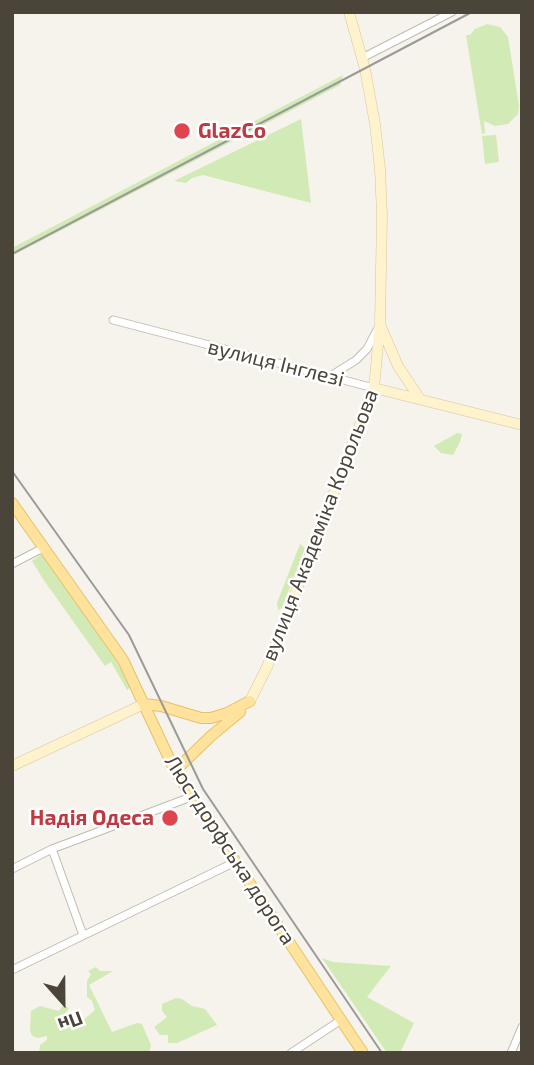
<!DOCTYPE html>
<html>
<head>
<meta charset="utf-8">
<style>
  body { margin:0 }
  #map { position:relative; width:534px; height:1065px; overflow:hidden; background:#f6f3ec; font-family:"Exo 2",sans-serif }
  canvas { display:block }
  .frame { position:absolute; inset:0; border:14px solid #4b4439; pointer-events:none }
  .north { position:absolute; left:28px; top:967px; width:70px; height:70px; -webkit-text-stroke:5px #fff; paint-order:stroke; rotate:159deg; font-size:19px; font-weight:700; line-height:28px; text-align:center; color:#4b4439 }
  .north::after { content:''; display:block; margin:auto; width:24px; height:32px; background:#4b4439; clip-path:polygon(50% 0,100% 100%,50% 72%,0 100%) }
</style>
</head>
<body>
<div id="map">
<canvas width="534" height="1065"></canvas>
<div class="frame"></div>
<div class="north">Пн</div>
</div>
<script>
const ctx = document.querySelector('canvas').getContext('2d');
ctx.lineJoin = 'round';
function paint(path, color) {
  ctx.fillStyle = color;
  ctx.fill(path, 'evenodd');
}
function toPath(rows) {
  const path = new Path2D();
  for (const r of rows) {
    path.moveTo(r[0], r[1]);
    for (let i = 2; i < r.length; i += 2) path.lineTo(r[i], r[i + 1]);
  }
  return path;
}
function stroke(path, color, width, dash) {
  ctx.strokeStyle = color;
  ctx.lineWidth = width;
  ctx.lineCap = dash ? 'butt' : 'round';
  ctx.setLineDash(dash || []);
  ctx.stroke(path);
}
function drawText(font, color, halo, rows, align = 'center') {
  ctx.font = font + ' "Exo 2",sans-serif';
  ctx.lineWidth = 5;
  ctx.setLineDash([]);
  ctx.textBaseline = 'middle';
  ctx.strokeStyle = halo;
  ctx.fillStyle = color;
  for (const [text, x, y, turn = 0] of rows) {
    ctx.save();
    ctx.translate(x, y);
    ctx.rotate((+turn || 0) * Math.PI / 180);
    ctx.textAlign = isNaN(turn) ? turn : align;
    if (halo) ctx.strokeText(text, 0, 0);
    ctx.fillText(text, 0, 0);
    ctx.restore();
  }
}
const green = toPath([
  [487,24,500,27,508,37,519,106,518,114,508,124,495,126,484,121,485,133,482,134,466,35,470,35,475,29],
  [343,75,340,85,12,256,12,248],
  [301,119,311,203,203,175,192,178,186,183,174,181],
  [496,135,499,162,485,164,482,136],
  [457,433,462,434,460,442,453,455,441,453,434,446],
  [300,544,305,548,282,608,278,610,277,603],
  [43,553,116,660,131,687,127,690,111,662,105,666,43,579,32,561],
  [322,958,333,962,391,966,367,997,414,1023,400,1053,387,1053],
  [96,967,100,971,113,971,89,985,112,1032,137,1023,142,1024,151,1045,149,1053,39,1053,40,1045,47,1040,47,1036,38,1038,32,1036,30,1030,31,1011,40,1006,59,1011,63,1005,69,1008,60,1022,66,1026,72,1022,80,1023,95,1010,92,1001,87,997,87,981,91,974,88,971],
  [176,998,182,999,192,1006,205,1009,217,1025,177,1043,168,1043,168,1035,160,1035,154,1027,167,1017,162,1011,162,1004]
]);
const street = toPath([
  [362,58,452,12],
  [113,320,374,388],
  [329,377,356,360,367,349,377,330],
  [12,564,43,548],
  [52,849,83,935],
  [12,869,52,849,191,797],
  [12,970,235,862],
  [291,1053,341,1020],
  [511,1053,522,1027]
]);
const secondary = toPath([
  [381,327,398,366,420,399],
  [374,388,522,425],
  [250,701,267,667,374,388,380,323,382,215,380,169,375,124,365,69,349,12],
  [12,766,144,704]
]);
const primary = toPath([
  [12,503,123,660,175,771,363,1053],
  [144,704,161,706,201,718,211,718,227,713,250,701],
  [175,771,211,736,240,712]
]);
const tram = toPath([
  [12,254,472,12],
  [12,471,129,635,203,789,382,1053]
]);
const markers = [
  [182,131,9,"#e0444e"],
  [170,818,9,"#e0444e"]
];
const healthNames = [
  ["GlazCo",198,131],
  ["Надія Одеса",154,818,"right"]
];
const streetNames = [
  ["вулиця Інглезі",276,363,14],
  ["вулиця Академіка Корольова",320,525,-69],
  ["Люстдорфська дорога",230,850,57]
];
paint(green, '#d2eab5');
stroke(street, '#c2bbae', 9);
stroke(secondary, '#d6c79b', 11);
stroke(primary, '#e6c16a', 12);
stroke(street, '#fff', 7);
stroke(secondary, '#fff3cd', 10);
stroke(primary, '#ffe39c', 10);
stroke(tram, '#9a9a9a', 2);
for (const [x, y, r, color] of markers) {
  const dot = new Path2D();
  dot.arc(x, y, r, 0, 2 * Math.PI);
  ctx.fillStyle = color;
  ctx.fill(dot);
  stroke(dot, '#fff', 2.5);
}
drawText('bold 21px', '#be3a42', '#fff', healthNames, 'left');
drawText('21px', '#4b4439', '#fff', streetNames);
</script>
</body>
</html>
